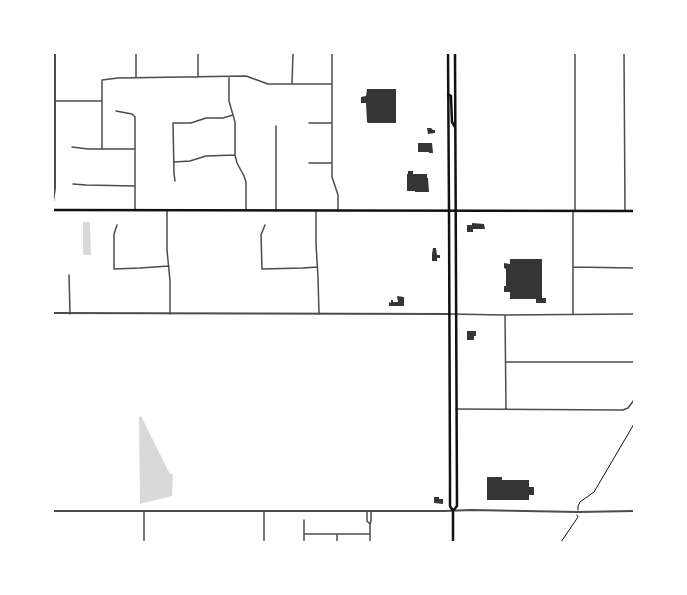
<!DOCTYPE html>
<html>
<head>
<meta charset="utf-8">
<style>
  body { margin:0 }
  #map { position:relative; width:687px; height:595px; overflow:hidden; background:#fff; font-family:"PT Sans",sans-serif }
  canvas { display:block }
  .frame { position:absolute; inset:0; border:54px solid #fff; pointer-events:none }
</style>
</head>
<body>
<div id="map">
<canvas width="687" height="595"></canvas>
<div class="frame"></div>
</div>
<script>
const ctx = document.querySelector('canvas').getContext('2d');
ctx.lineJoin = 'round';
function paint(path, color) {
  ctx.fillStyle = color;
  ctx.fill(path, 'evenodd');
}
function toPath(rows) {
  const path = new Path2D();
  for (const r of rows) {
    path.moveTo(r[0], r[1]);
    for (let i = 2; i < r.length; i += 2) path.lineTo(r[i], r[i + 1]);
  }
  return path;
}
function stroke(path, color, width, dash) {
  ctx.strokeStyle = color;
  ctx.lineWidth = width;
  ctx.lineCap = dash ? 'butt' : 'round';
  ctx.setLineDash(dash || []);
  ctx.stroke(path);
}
const water = toPath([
  [83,222,90,222,91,255,83,255],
  [141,416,170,474,173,474,172,496,140,504,139,417]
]);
const building = toPath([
  [367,89,396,89,396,123,368,123,367,122,366,103,361,103,361,97,366,96],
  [427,128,431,128,433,130,435,130,435,133,428,134],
  [418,143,432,143,433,153,429,153,429,152,418,152],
  [408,171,413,171,413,174,427,174,427,178,428,178,429,192,415,192,415,191,407,191,407,174,408,174],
  [472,223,484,224,485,229,473,229,473,232,467,232,467,225,472,225],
  [433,248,436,248,437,255,440,255,440,258,437,258,437,261,432,261,432,254],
  [510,259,542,259,542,298,546,298,546,303,536,303,536,299,510,299,510,292,504,292,504,286,506,286,506,269,504,268,504,263,510,264],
  [397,296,404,297,404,306,389,306,389,302,391,303,391,300,393,300,393,302,398,302],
  [467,331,476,331,476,336,474,336,474,340,467,340],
  [487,477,502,477,502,480,529,480,529,487,534,487,534,495,529,495,529,500,487,500],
  [434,497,439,497,439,499,443,499,443,504,434,503]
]);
const path = toPath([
  [578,510,578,506,580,502,594,492,634,424],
  [561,542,578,517,577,515]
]);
const minor = toPath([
  [136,53,136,77],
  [198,53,198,77],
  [332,53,332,177,338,195,338,211],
  [575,53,575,211],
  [624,53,625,211],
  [229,77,229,101,235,122,235,155,237,163,244,176,246,182,246,210],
  [292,84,293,53],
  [53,101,102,101],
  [116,111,132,114,135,117,135,209],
  [309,123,332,123],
  [276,126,276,211],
  [72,147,88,149,135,149],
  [102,149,102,80,118,78,246,76,268,84,332,84],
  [174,162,190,161,206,156,235,155],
  [309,163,332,163],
  [175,181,174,173,173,123,191,123,206,118,223,118,233,115],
  [73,184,86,185,135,186],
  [167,210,167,250,170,281,170,314],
  [316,211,316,244,318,277,319,314],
  [573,211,573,314],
  [117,225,114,234,114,269,140,268,169,266],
  [265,225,261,235,262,269,303,268,317,267],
  [573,267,634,268],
  [69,275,70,314],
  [449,314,505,315,634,314],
  [505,315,506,409],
  [506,362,634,362],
  [456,409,623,410,628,408,634,400],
  [367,511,367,521,370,524],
  [304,520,304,542],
  [304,534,370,534],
  [337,534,337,542],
  [144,542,144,511],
  [264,542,264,511],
  [370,542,370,524,371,521,371,511]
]);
const tertiary = toPath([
  [53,202,55,188,55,53],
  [53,313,449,314],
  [53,511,444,511,471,510,578,512,634,511]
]);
const secondary = toPath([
  [53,210,634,211]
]);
const primary = toPath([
  [448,53,449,211,450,478,450,506,453,511,453,542],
  [448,94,451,96,451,98,452,122,455,127],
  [453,511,457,506,455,53]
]);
paint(water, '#d9d9d9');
paint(building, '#353535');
stroke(path, '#111', 1);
stroke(minor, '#4c4c4c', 1.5);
stroke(tertiary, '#4c4c4c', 2);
stroke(secondary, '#111', 2.5);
stroke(primary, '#111', 2.5);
</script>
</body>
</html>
